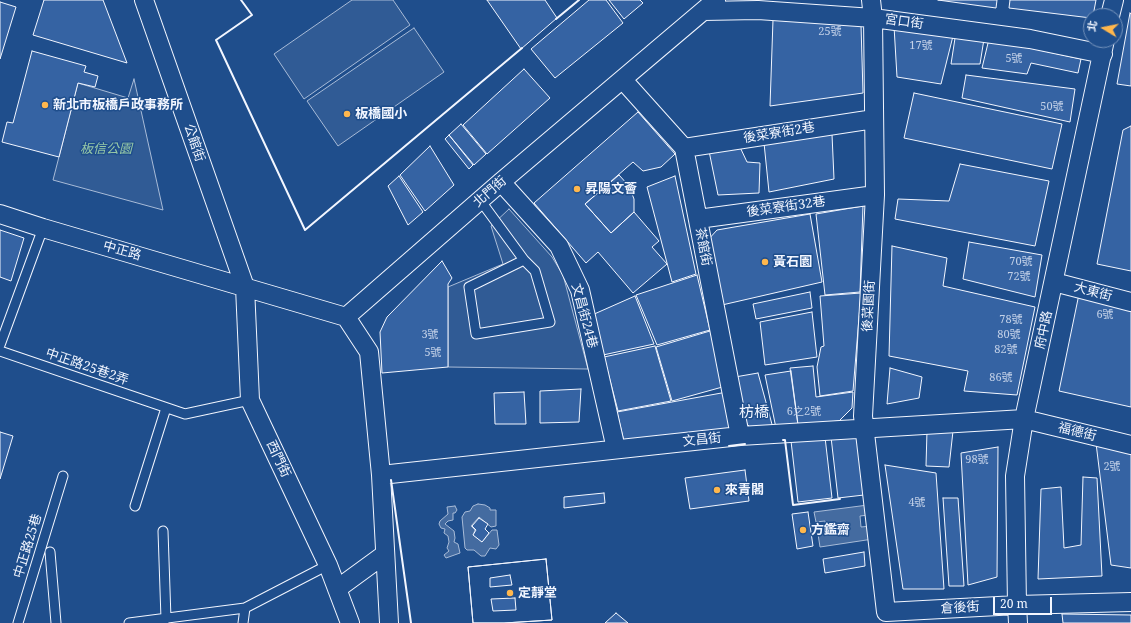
<!DOCTYPE html>
<html>
<head>
<meta charset="utf-8">
<style>
  body { margin:0 }
  #map { position:relative; width:1131px; height:623px; overflow:hidden; background:#1f4e8c; font-family:"Noto Serif","Noto Sans TC",serif }
  canvas { display:block }
  .north { position:absolute; left:1083px; top:8px; width:40px; height:40px; box-sizing:border-box; background:#1f4e8c; border:1px solid #7391ba; border-radius:50%; rotate:280deg; font-size:11px; font-weight:700; line-height:16px; text-align:center; color:#f2f6ff }
  .north::after { content:''; display:block; margin:auto; width:14px; height:18px; background:#ffb74d; clip-path:polygon(50% 0,100% 100%,50% 72%,0 100%) }
  .scale { position:absolute; left:993px; top:597px; width:59px; height:18px; box-sizing:border-box; border:2px solid #f2f6ff; border-top:0; padding-left:5px; font-size:12px; line-height:14px; white-space:nowrap; color:#f2f6ff; -webkit-text-stroke:3px #1f4e8c; paint-order:stroke }
</style>
</head>
<body>
<div id="map">
<canvas width="1131" height="623"></canvas>
<div class="north">北</div>
<div class="scale">20 m</div>
</div>
<script>
const ctx = document.querySelector('canvas').getContext('2d');
ctx.lineJoin = 'round';
function paint(path, color) {
  ctx.fillStyle = color;
  ctx.fill(path, 'evenodd');
}
function toPath(rows) {
  const path = new Path2D();
  for (const r of rows) {
    path.moveTo(r[0], r[1]);
    for (let i = 2; i < r.length; i += 2) path.lineTo(r[i], r[i + 1]);
  }
  return path;
}
function stroke(path, color, width, dash) {
  ctx.strokeStyle = color;
  ctx.lineWidth = width;
  ctx.lineCap = dash ? 'butt' : 'round';
  ctx.setLineDash(dash || []);
  ctx.stroke(path);
}
function drawText(font, color, halo, rows, align = 'center') {
  ctx.font = font + ' "Noto Serif","Noto Sans TC",serif';
  ctx.lineWidth = 3;
  ctx.setLineDash([]);
  ctx.textBaseline = 'middle';
  ctx.strokeStyle = halo;
  ctx.fillStyle = color;
  for (const [text, x, y, turn = 0] of rows) {
    ctx.save();
    ctx.translate(x, y);
    ctx.rotate((+turn || 0) * Math.PI / 180);
    ctx.textAlign = isNaN(turn) ? turn : align;
    if (halo) ctx.strokeText(text, 0, 0);
    ctx.fillText(text, 0, 0);
    ctx.restore();
  }
}
const built = toPath([
  [352,0,393,0,410,25,304,99,274,54,352,0],
  [414,28,444,72,338,146,307,101,414,28],
  [134,79,163,210,53,180,78,83,128,98,134,79],
  [509,209,552,257,563,275,588,369,448,367,448,287,503,264,491,226,509,209]
]);
const water = toPath([
  [478,504,485,505,490,508,490,510,496,510,496,526,491,527,479,517,471,526,475,530,473,535,482,542,492,530,497,530,499,545,496,549,490,548,485,556,481,556,474,550,467,550,465,548,462,517,465,512,470,511,473,506,478,504],
  [868,505,869,515,860,516,861,527,872,526,873,539,820,547,818,534,827,532,825,521,816,522,814,512,868,505],
  [455,506,457,510,455,513,453,513,453,520,448,521,445,524,454,531,455,538,454,542,458,544,460,553,446,558,444,555,449,551,447,548,449,542,448,536,444,533,445,529,441,528,439,524,440,521,448,514,447,507,455,506]
]);
const building = toPath([
  [44,0,103,0,127,63,33,35,44,0],
  [487,0,545,0,557,18,521,49,487,0],
  [589,0,606,0,623,23,555,78,531,49,589,0],
  [609,0,640,0,643,3,624,19,609,0],
  [938,0,997,0,996,8,938,0],
  [1010,0,1096,0,1093,16,1091,16,1091,18,1009,8,1010,0],
  [0,2,16,7,0,59,0,2],
  [1130,13,1131,14,1131,86,1117,84,1130,13],
  [773,20,861,25,863,93,770,106,773,20],
  [894,26,953,36,941,84,897,77,894,26],
  [956,32,984,39,980,64,951,64,956,32],
  [989,39,1081,59,1078,73,1031,63,1027,74,982,68,989,39],
  [32,51,86,66,84,72,98,76,95,87,78,83,59,157,2,142,7,122,13,123,32,51],
  [524,69,550,98,487,154,463,125,524,69],
  [966,75,1075,89,1070,122,962,98,966,75],
  [914,93,1062,124,1052,169,904,138,914,93],
  [638,112,675,154,661,167,643,171,633,162,585,204,611,233,634,212,659,241,652,247,667,264,633,293,598,252,586,263,534,203,638,112],
  [461,124,486,154,474,165,449,135,461,124],
  [1131,126,1131,271,1097,264,1123,130,1131,126],
  [832,134,834,179,769,192,764,143,832,134],
  [449,135,473,165,469,169,445,139,449,135],
  [739,145,747,162,760,163,759,193,718,195,709,151,739,145],
  [430,146,454,185,425,211,400,175,430,146],
  [960,164,1049,181,1035,246,895,219,898,199,949,201,960,164],
  [619,175,629,186,634,199,634,212,611,233,585,204,619,175],
  [399,176,423,212,408,225,388,186,399,176],
  [675,176,696,274,672,282,647,187,675,176],
  [863,206,860,292,825,295,816,214,863,206],
  [810,214,822,282,722,305,707,241,717,230,810,214],
  [0,230,24,238,11,281,0,277,0,230],
  [969,242,1042,255,1035,297,963,279,969,242],
  [892,246,947,258,943,286,1035,307,1017,395,964,391,968,371,889,356,892,246],
  [442,261,452,278,448,284,448,367,382,373,380,332,387,317,442,261],
  [697,275,710,330,657,345,636,295,697,275],
  [810,292,812,308,756,319,753,304,810,292],
  [861,293,853,391,820,396,817,367,821,347,824,346,820,296,861,293],
  [1079,294,1131,308,1131,407,1059,391,1079,294],
  [635,296,654,344,603,355,592,315,635,296],
  [812,312,817,357,765,365,760,322,812,312],
  [710,331,726,386,672,401,656,347,710,331],
  [655,346,671,401,618,411,604,357,655,346],
  [813,366,816,397,853,392,852,408,839,421,798,425,790,368,813,366],
  [890,368,922,377,919,398,887,404,890,368],
  [791,371,798,425,776,428,765,375,791,371],
  [758,373,773,428,751,428,747,424,741,403,735,377,758,373],
  [581,389,579,422,540,423,540,391,581,389],
  [524,392,526,424,495,424,494,393,524,392],
  [727,392,734,423,729,432,625,446,617,412,727,392],
  [927,431,953,431,949,467,926,466,927,431],
  [0,432,13,436,0,479,0,432],
  [858,435,864,495,838,498,831,437,858,435],
  [825,437,832,498,798,502,791,441,825,437],
  [1096,443,1131,453,1131,568,1111,565,1096,443],
  [998,447,997,577,968,585,961,453,998,447],
  [885,465,936,473,944,589,903,589,885,465],
  [745,470,749,501,690,509,685,478,745,470],
  [1083,477,1097,478,1102,576,1038,579,1041,489,1061,487,1064,548,1081,545,1083,477],
  [604,493,605,503,564,508,564,497,604,493],
  [943,498,958,498,964,586,949,586,943,498],
  [808,512,813,546,797,549,792,514,808,512],
  [479,518,488,524,485,529,489,533,482,542,473,535,476,530,472,526,479,518],
  [864,552,865,566,825,573,823,559,864,552],
  [546,559,552,620,504,623,473,623,468,567,546,559],
  [510,575,512,585,490,587,490,578,510,575],
  [515,598,516,610,493,611,491,599,515,598],
  [546,559,552,620,504,623,473,623,468,567,546,559],
  [616,613,628,623,605,623,616,613],
  [1062,614,1131,615,1131,623,1063,623,1062,614]
]);
const lane = toPath([
  [480,200,524,260,469,287,476,334,550,322,535,271,524,260],
  [0,345,43,228],
  [0,351,185,414,250,400],
  [135,506,166,408],
  [163,531,166,619],
  [50,552,56,623],
  [18,623,63,476],
  [129,623,245,608,328,565],
  [243,623,245,608]
]);
const street = toPath([
  [144,0,245,287,250,400,328,565,350,623],
  [871,0,873,18,875,195,863,416,886,612,1017,605,1131,602],
  [703,11,758,10,873,18,1030,39,1103,54],
  [1110,16,1114,0],
  [623,80,684,148,740,436],
  [684,148,874,119],
  [501,182,559,246,580,290,616,449],
  [0,214,43,228,346,317],
  [698,219,875,195],
  [1054,282,1131,302],
  [346,317,501,182,716,0],
  [346,317,369,352,381,475,389,623],
  [381,475,740,436,1024,419,1131,445],
  [337,589,385,554],
  [1018,623,1017,605,1015,476,1024,419,1105,40]
]);
const wall = toPath([
  [241,0,252,15,216,40,305,230,522,48],
  [556,19,579,0],
  [783,440,785,440,793,505,840,499],
  [729,446,745,444],
  [391,480,411,623]
]);
const markers = [
  [45,105,4,"#ffb74d"],
  [347,114,4,"#ffb74d"],
  [577,189,4,"#ffb74d"],
  [765,262,4,"#ffb74d"],
  [717,490,4,"#ffb74d"],
  [803,530,4,"#ffb74d"],
  [510,593,4,"#ffb74d"]
];
const numberNames = [
  ["25號",830,32],
  ["17號",921,46],
  ["5號",1014,59],
  ["50號",1052,107],
  ["70號",1021,262],
  ["72號",1019,277],
  ["6號",1105,315],
  ["78號",1011,320],
  ["3號",430,335],
  ["80號",1009,335],
  ["82號",1006,350],
  ["5號",433,353],
  ["86號",1001,378],
  ["6之2號",804,412],
  ["98號",977,460],
  ["2號",1112,467],
  ["4號",917,503]
];
const streetNames = [
  ["宮口街",904,22,8],
  ["後菜寮街2巷",779,133,-9],
  ["公館街",194,143,71],
  ["北門街",490,192,-41],
  ["後菜寮街32巷",786,207,-8],
  ["茶館街",703,247,79],
  ["中正路",122,251,16],
  ["大東街",1093,292,15],
  ["後菜園街",869,306,-87],
  ["文昌街24巷",584,316,75],
  ["府中路",1044,330,-78],
  ["中正路25巷2弄",87,367,19],
  ["福德街",1077,432,14],
  ["文昌街",702,440,-6],
  ["西門街",278,459,65],
  ["中正路25巷",28,546,-73],
  ["倉後街",960,608,-3]
];
const poiNames = [
  ["新北市板橋戶政事務所",53,105],
  ["板橋國小",355,114],
  ["昇陽文薈",585,189],
  ["黃石園",773,262],
  ["來青閣",725,490],
  ["方鑑齋",811,530],
  ["定靜堂",518,593]
];
const parkNames = [
  ["板信公園",106,149]
];
const quarterNames = [
  ["枋橋",754,413]
];
paint(built, '#305b95');
stroke(built, '#a8bbd7', 1);
paint(water, '#446ba0');
stroke(water, '#a8bbd7', 1);
paint(building, '#3563a3');
stroke(building, '#f2f6ff', 1);
stroke(lane, '#f2f6ff', 11);
stroke(street, '#f2f6ff', 20);
stroke(lane, '#1f4e8c', 9);
stroke(street, '#1f4e8c', 18);
stroke(wall, '#f2f6ff', 2);
for (const [x, y, r, color] of markers) {
  const dot = new Path2D();
  dot.arc(x, y, r, 0, 2 * Math.PI);
  ctx.fillStyle = color;
  ctx.fill(dot);
  stroke(dot, '#1f4e8c', 1.5);
}
drawText('11px', '#c3d1e8', null, numberNames);
drawText('13px', '#f2f6ff', '#1f4e8c', streetNames);
drawText('bold 13px', '#f2f6ff', '#1f4e8c', poiNames, 'left');
drawText('italic 13px', '#97c8a6', '#1f4e8c', parkNames);
drawText('15px', '#f2f6ff', '#1f4e8c', quarterNames);
</script>
</body>
</html>
